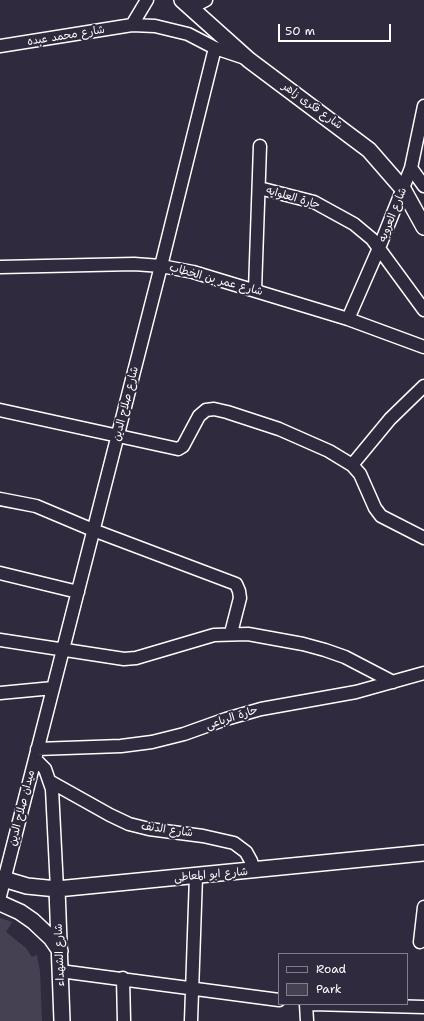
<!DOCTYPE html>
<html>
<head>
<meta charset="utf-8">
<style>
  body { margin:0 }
  #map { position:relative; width:424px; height:1021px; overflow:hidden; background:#2f2a3d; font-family:"Shantell Sans",sans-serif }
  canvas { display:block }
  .legend { position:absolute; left:278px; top:953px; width:130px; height:52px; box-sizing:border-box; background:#2f2a3d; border:1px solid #827f8b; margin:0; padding:5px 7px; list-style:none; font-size:12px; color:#fff }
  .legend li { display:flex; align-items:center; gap:8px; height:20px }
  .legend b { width:20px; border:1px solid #827f8b }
  .scale { position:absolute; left:278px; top:24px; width:113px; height:18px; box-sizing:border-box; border:2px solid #fff; border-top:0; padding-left:5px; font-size:12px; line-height:14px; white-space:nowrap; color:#fff; -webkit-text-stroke:3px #2f2a3d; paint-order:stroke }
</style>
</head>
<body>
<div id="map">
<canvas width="424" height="1021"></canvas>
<ul class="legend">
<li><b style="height:5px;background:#2f2a3d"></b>Road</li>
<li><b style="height:11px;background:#464152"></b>Park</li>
</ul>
<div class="scale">50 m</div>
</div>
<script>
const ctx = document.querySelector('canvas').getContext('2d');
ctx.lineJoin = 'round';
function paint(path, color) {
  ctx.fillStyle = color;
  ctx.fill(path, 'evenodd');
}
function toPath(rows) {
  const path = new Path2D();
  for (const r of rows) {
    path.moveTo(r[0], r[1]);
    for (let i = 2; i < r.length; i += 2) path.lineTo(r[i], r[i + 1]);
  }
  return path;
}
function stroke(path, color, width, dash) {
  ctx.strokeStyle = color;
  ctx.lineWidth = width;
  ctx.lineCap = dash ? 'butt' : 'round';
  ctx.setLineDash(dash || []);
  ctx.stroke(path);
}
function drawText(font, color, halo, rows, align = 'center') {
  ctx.font = font + ' "Shantell Sans","Playpen Sans Arabic",sans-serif';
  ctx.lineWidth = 4;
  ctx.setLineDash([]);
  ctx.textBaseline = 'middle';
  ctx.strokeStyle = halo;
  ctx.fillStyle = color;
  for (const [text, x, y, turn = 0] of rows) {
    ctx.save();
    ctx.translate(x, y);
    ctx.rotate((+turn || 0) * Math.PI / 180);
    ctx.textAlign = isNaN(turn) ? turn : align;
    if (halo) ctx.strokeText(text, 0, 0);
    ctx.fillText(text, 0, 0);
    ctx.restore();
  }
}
const green = toPath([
  [0,918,12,922,6,932,26,948,32,957,37,955,40,971,42,1021,0,1021]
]);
const minor = toPath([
  [191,8,206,0],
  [132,25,147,0],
  [0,46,132,25,155,26,188,34,215,48,245,58],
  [411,168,424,186],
  [259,188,314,202,354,224,372,239,424,310],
  [0,267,134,264,161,266,193,272,348,319,424,347],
  [255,290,260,146],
  [348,319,379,248,411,168,424,106],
  [0,410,178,449,183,446,199,416,206,410,214,409,227,412,279,429,329,451,352,465,360,474,375,508,381,516,424,538],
  [352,465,390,419,424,386],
  [0,499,36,506,93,530,236,584,239,591,240,598,231,633],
  [0,573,78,592],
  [0,640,124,659,136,658,214,635,248,634,303,644,325,650,345,657,393,682],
  [0,693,53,688],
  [37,749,121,746,152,742,184,734,226,719,261,709,356,692,424,673],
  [35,759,45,769,52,789,57,889],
  [51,782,110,815,129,824,149,829,203,836,234,843,246,852,251,861,254,870],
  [0,896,161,266,215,48],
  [420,942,424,907],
  [60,971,279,1000],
  [123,978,124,1021],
  [306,1004,307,1021],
  [312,1004,424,1007],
  [191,1021,196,876]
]);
const tertiary = toPath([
  [182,0,249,60,369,150,403,189,424,227],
  [0,878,27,886,57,889,424,853],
  [57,889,62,1021],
  [0,903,20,912,33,921,51,938,60,951]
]);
const streetNames = [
  ["شارع محمد عبده",66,36,-9],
  ["شارع فكرى زاهر",312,106,36],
  ["حارة العلوايه",293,198,16],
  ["شارع العروبه",393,215,-68],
  ["شارع عمر بن الخطاب",216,280,15],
  ["شارع صلاح الدين",126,404,-76],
  ["حارة الرباعى",232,718,-18],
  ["ميدان صلاح الدين",22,808,-76],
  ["شارع الدنف",167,830,8],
  ["شارع ابو المعاطى",211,875,-5],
  ["شارع الشهداء",60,955,-92]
];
paint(green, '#464152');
stroke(minor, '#fff', 15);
stroke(tertiary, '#fff', 18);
stroke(minor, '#2f2a3d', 12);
stroke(tertiary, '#2f2a3d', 15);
drawText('11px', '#fff', '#2f2a3d', streetNames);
</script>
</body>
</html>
